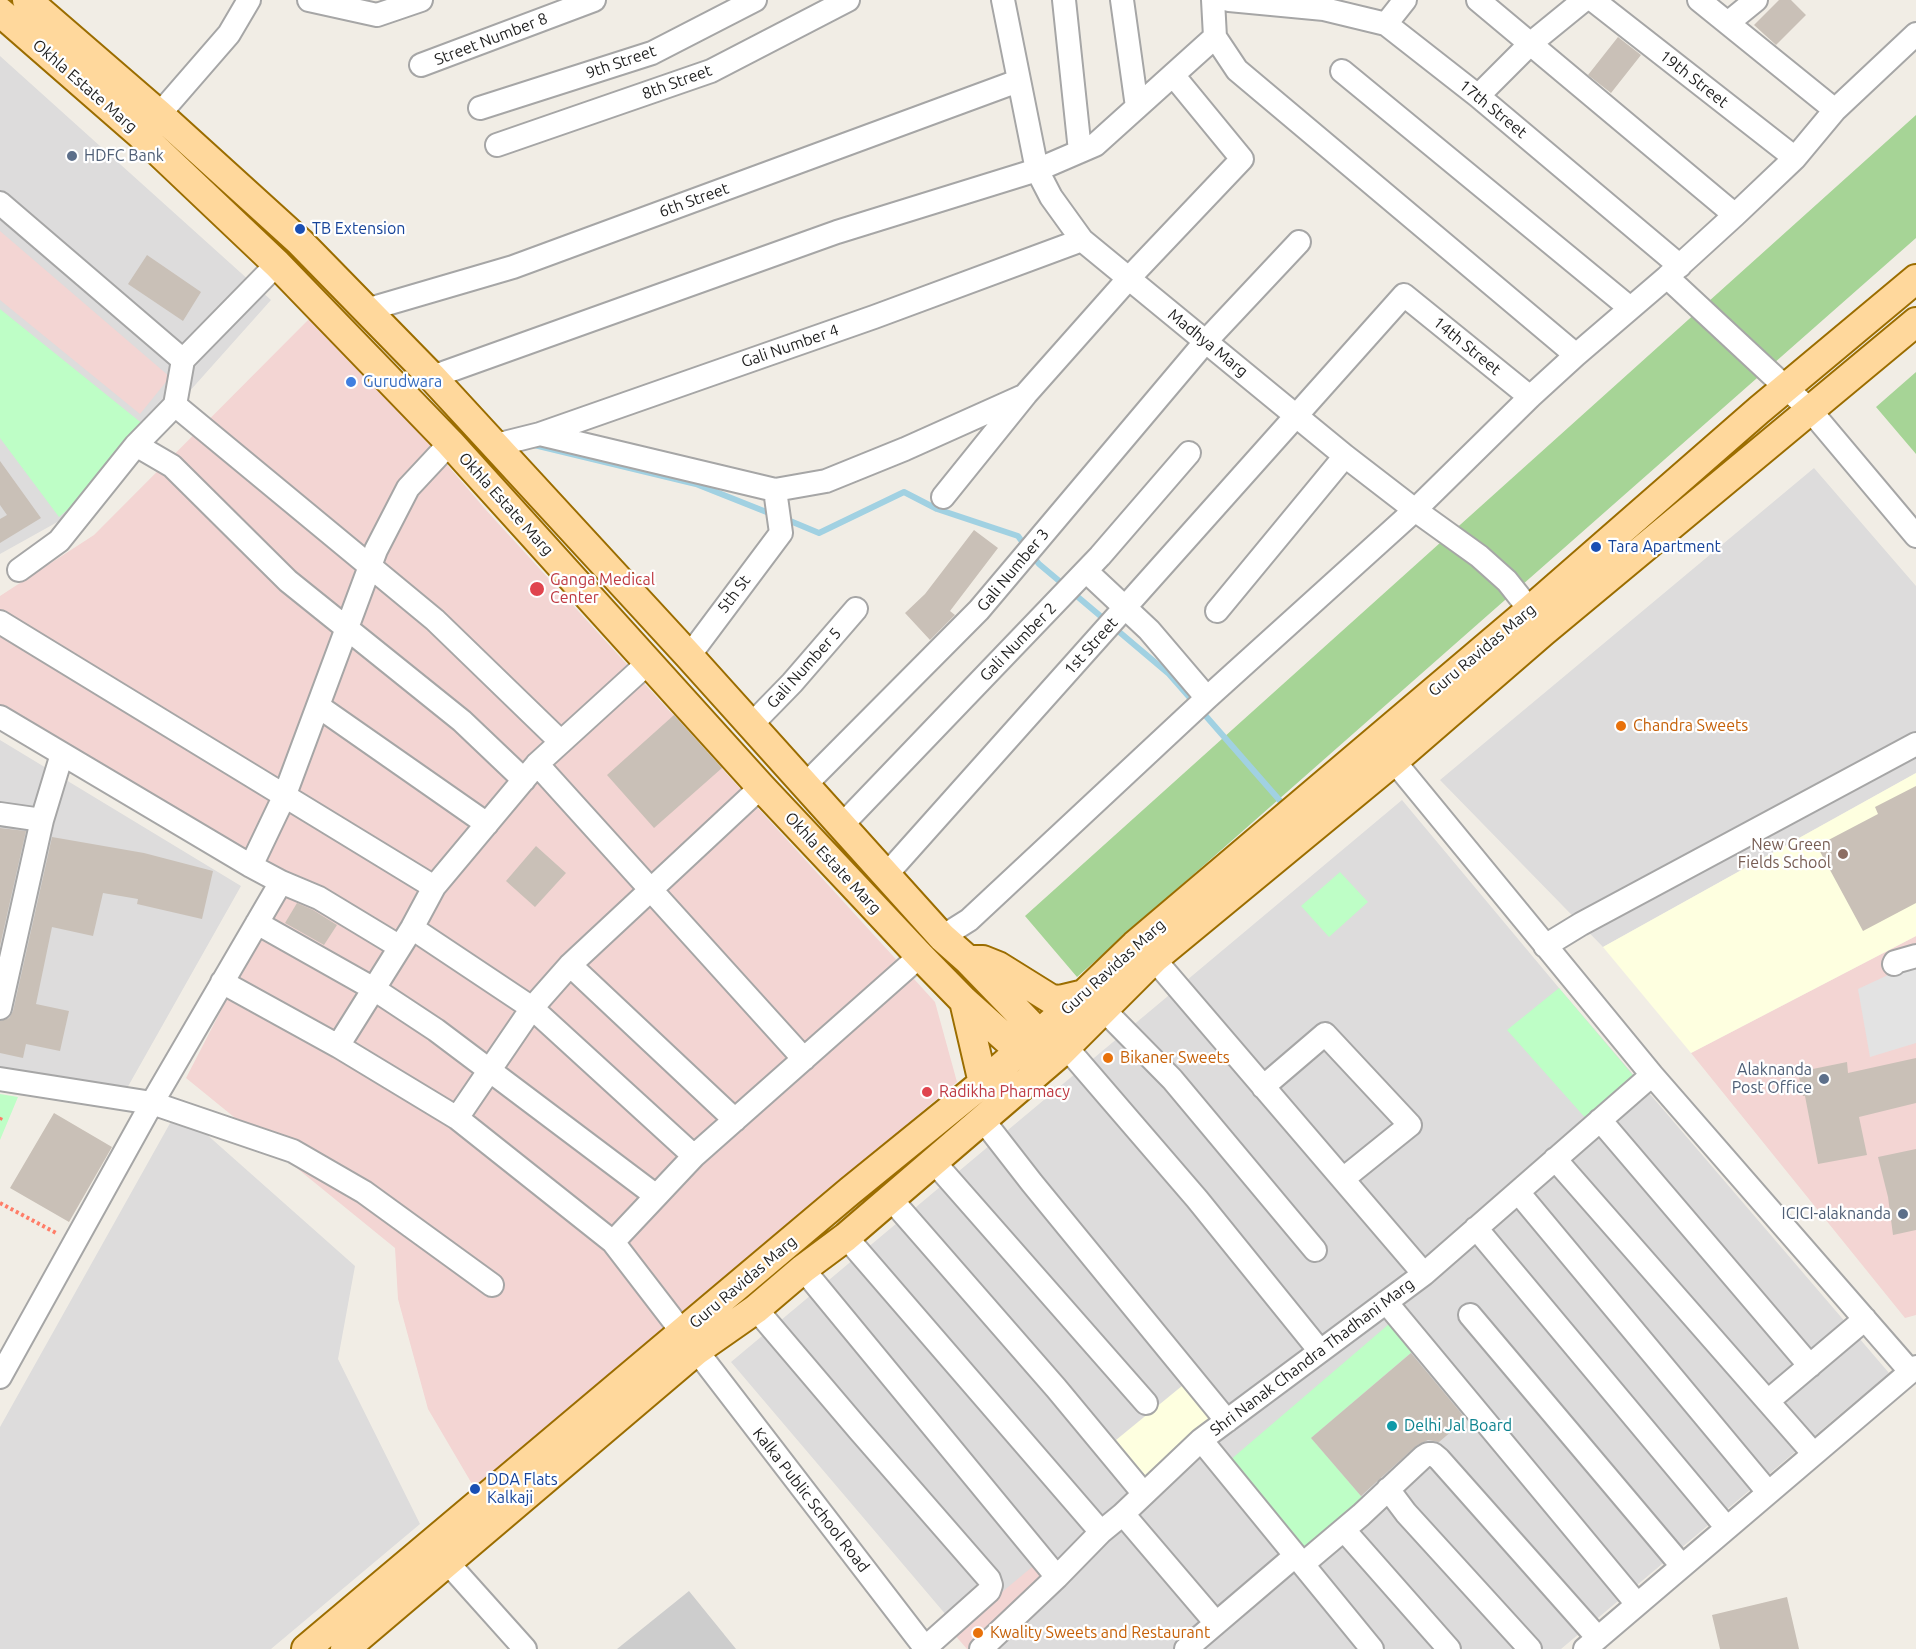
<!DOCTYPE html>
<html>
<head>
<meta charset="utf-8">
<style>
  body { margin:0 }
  canvas { display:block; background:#f1ede5 }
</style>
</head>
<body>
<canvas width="1916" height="1649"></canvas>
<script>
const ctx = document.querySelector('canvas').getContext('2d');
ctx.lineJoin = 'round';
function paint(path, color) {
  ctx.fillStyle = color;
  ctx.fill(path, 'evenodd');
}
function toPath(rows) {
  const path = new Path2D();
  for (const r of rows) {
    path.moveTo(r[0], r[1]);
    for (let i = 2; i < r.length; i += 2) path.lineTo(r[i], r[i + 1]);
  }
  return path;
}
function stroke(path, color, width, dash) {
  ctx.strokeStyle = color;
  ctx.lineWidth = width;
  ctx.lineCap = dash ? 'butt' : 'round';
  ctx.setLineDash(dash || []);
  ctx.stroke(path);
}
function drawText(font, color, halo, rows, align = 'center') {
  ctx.font = font + ' Ubuntu,sans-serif';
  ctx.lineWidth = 4.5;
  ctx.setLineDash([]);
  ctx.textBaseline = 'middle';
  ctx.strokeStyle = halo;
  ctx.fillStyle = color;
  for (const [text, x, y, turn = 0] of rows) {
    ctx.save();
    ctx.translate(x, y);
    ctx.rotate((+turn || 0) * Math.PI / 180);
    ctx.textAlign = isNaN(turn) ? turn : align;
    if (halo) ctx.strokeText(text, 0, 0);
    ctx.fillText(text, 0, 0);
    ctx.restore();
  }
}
const residential = toPath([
  [0,56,271,300,88,505,0,554],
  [1814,468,1916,586,1916,773,1603,947,1440,780],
  [0,740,241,886,126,1090,0,1075],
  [1402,800,1559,988,1889,1373,1561,1649,975,1649,731,1362],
  [178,1109,355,1266,338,1359,420,1524,271,1649,0,1649,0,1427]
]);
const commercial = toPath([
  [0,231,170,377,140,414,0,300],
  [316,312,486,510,935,1002,957,1082,475,1489,428,1409,398,1299,395,1248,186,1078,286,885,0,722,0,596,94,535],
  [1916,936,1916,1315,1905,1318,1691,1053],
  [1038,1562,1058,1587,984,1649,967,1649,953,1633]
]);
const education = toPath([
  [1916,773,1916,936,1691,1053,1603,947],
  [1199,1372,1240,1423,1158,1491,1116,1440]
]);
const religious = toPath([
  [689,1591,736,1649,617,1649]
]);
const forest = toPath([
  [1916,115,1916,238,1077,977,1025,916],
  [1916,372,1916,454,1876,407]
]);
const park = toPath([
  [0,309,144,425,102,480,59,517,0,438],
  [1340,872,1368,902,1329,937,1301,906],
  [1559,988,1637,1080,1588,1121,1507,1030],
  [0,1094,18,1097,0,1140],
  [1389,1324,1413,1351,1311,1438,1367,1503,1301,1559,1222,1467]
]);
const parking = toPath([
  [1916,962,1916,1043,1870,1057,1858,989]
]);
const stream = toPath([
  [530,444,696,484,774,515],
  [783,518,819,533,904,492,937,509,1018,536,1026,547],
  [1032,555,1039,564,1064,585],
  [1072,592,1169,674,1282,803]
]);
const building = toPath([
  [1779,0,1791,0,1806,15,1776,45,1754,25],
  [1618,37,1641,55,1611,93,1588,75],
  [147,255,201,292,183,321,128,284],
  [0,461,41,518,0,543,0,519,7,515,0,505],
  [974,530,998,548,950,611,955,615,930,640,905,613,925,594],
  [674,715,722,768,654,828,607,775],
  [1916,786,1916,903,1863,931,1817,846,1878,814,1875,807],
  [0,828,26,831,0,946],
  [52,837,144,853,213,871,202,919,137,904,138,899,103,893,93,936,52,927,36,1004,69,1011,60,1051,26,1044,23,1058,0,1053,0,1021,9,1018,13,1011],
  [536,846,566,873,535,907,506,881],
  [297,903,313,910,337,925,324,945,285,923],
  [1916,1058,1916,1103,1859,1117,1867,1155,1818,1164,1805,1096,1803,1096,1798,1072,1847,1062,1848,1073],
  [54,1113,112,1147,69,1222,10,1188],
  [1916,1149,1916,1230,1893,1235,1888,1197,1878,1157],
  [1411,1353,1466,1419,1439,1442,1428,1440,1416,1446,1361,1496,1311,1438],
  [1787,1597,1799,1649,1720,1649,1712,1615]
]);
const path = toPath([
  [0,1120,2,1115],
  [0,1203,58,1234]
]);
const minor = toPath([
  [309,0,377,15,421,0],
  [1003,0,1037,170,1051,197,1082,240,1345,456,1415,510,1479,556,1507,581,1530,610],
  [1064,0,1080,151],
  [1122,0,1137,107],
  [1213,0,1215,37,1237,70,1576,355],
  [1229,0,1324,9,1386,24,1478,96,1680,266],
  [1478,0,1735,215],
  [1593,0,1795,158],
  [1699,0,1835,110],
  [1729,22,1756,0],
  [1386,24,1405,0],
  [421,65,594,0],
  [1342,71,1630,308],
  [1478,96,1530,44,1584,0],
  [480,108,652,53,755,0],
  [150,125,229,34,249,0],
  [497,145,711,71,848,0],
  [0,203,183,360],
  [1667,277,1810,410,1916,536],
  [366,310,513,267,1018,81],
  [432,377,837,232,1037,170,1095,145,1215,37],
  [175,405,435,620,561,742],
  [540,434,775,490,826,481,905,449,1021,397],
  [136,445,172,466,288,581,462,721,524,780],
  [496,445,540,434,874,317,1082,240],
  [943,497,1026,394,1129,278,1242,159,1173,75],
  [19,570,59,541,136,445,175,405,183,360,277,264],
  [1086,571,1149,630,1207,698],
  [1217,611,1345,456],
  [0,622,434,887],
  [689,656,781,533,775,490],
  [649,662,537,764,434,887,412,928,338,1046,457,1118,613,1242,926,1649],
  [318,706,487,824],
  [0,717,251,866,281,882,152,1103,0,1377],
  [751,725,792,683,856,609],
  [1394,761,1652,1075,1910,1371],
  [537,764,804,1059],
  [805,785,979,610,1206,341,1299,242],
  [0,814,42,820],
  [842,825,1100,556,1189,453],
  [251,866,284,797,376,550,408,488,450,443],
  [886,875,1404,295,1530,397],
  [281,882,319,898,400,947],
  [257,923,374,989,436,1030,655,1195],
  [412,928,532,1008,694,1156],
  [942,937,969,920,1207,698,1415,510,1530,397,1576,355,1667,277,1735,215,1795,158,1835,110,1916,34],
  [1545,946,1581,924,1916,744],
  [1154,959,1424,1274],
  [1894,964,1895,962,1916,956],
  [570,965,735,1120],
  [222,982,338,1046],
  [0,1008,42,820,62,754],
  [1104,1010,1172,1079,1315,1250],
  [1066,1047,1197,1199,1320,1351],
  [0,1079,152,1103,293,1151,364,1192,492,1285],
  [1263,1087,1325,1034,1410,1125,1343,1179],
  [457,1118,532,1008,570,965,761,787],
  [983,1120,1032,1183,1227,1421],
  [1600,1120,1810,1366],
  [1555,1159,1813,1453],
  [934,1162,1146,1403],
  [1518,1192,1768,1492],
  [891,1199,1056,1388,1144,1494],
  [1476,1228,1727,1528],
  [846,1237,1101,1532],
  [613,1242,694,1156,920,956],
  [803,1269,1057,1577],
  [1386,1302,1637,1604],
  [756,1309,859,1430,989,1579,991,1585,989,1591,925,1648],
  [1470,1315,1682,1566],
  [1768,1401,1865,1319],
  [1201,1440,1372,1649],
  [1388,1489,1406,1513,1530,1649],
  [1123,1514,1216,1623],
  [1344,1530,1449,1649],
  [447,1562,525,1649],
  [1303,1564,1361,1515,1423,1457,1428,1454,1433,1454,1439,1459,1598,1638],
  [981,1649,1057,1577,1101,1532,1123,1514,1201,1440,1424,1274,1652,1075],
  [1186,1649,1295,1556],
  [1585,1649,1916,1367]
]);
const major = toPath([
  [27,0,159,114,300,242,432,377,689,656,942,937,968,960,1053,1048],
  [0,12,141,135,277,264,450,443,761,787,920,956,964,1001,1032,1062],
  [970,960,983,960,998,966,1051,999,1059,1000,1084,994],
  [964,1001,983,1083],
  [306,1649,850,1191,983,1083,1084,994,1135,945,1530,610,1759,410,1916,279],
  [345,1649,696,1351,756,1309,803,1269,846,1237,1059,1054,1154,959,1394,761,1543,632,1916,322]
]);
const markers = [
  [72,156,6,"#5c6f8a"],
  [300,229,6,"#1a4fb4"],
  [351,382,6,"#3f7fe0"],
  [1596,547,6,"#1a4fb4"],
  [537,589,8,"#e0444e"],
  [1621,726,6,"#e8710a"],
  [1843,854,6,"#8d6e63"],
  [1108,1058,6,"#e8710a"],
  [1824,1079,6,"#5c6f8a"],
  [927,1092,6,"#e0444e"],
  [1903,1214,6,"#5c6f8a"],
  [1392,1426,6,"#0f9aa8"],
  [475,1489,6,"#1a4fb4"],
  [978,1633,6,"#e8710a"]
];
const streetNames = [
  ["Street Number 8",491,39,-21],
  ["9th Street",621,62,-19],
  ["19th Street",1694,79,38],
  ["8th Street",677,82,-20],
  ["Okhla Estate Marg",85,86,41],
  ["17th Street",1493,109,39],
  ["6th Street",694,200,-20],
  ["Madhya Marg",1208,343,39],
  ["Gali Number 4",790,346,-19],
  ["14th Street",1467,346,39],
  ["Okhla Estate Marg",506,504,48],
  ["Gali Number 3",1013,570,-50],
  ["5th St",734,594,-53],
  ["Gali Number 2",1018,642,-46],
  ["1st Street",1091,646,-48],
  ["Guru Ravidas Marg",1482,650,-40],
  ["Gali Number 5",804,668,-48],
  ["Okhla Estate Marg",833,863,47],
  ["Guru Ravidas Marg",1113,967,-42],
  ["Guru Ravidas Marg",743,1282,-40],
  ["Shri Nanak Chandra Thadhani Marg",1312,1357,-37],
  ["Kalka Public School Road",811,1500,52]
];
const serviceNames = [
  ["HDFC Bank",84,156,"left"],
  ["Alaknanda",1812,1070],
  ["Post Office",1812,1088],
  ["ICICI-alaknanda",1891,1214]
];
const transitNames = [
  ["TB Extension",312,229],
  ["Tara Apartment",1608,547],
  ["DDA Flats",487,1480],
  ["Kalkaji",487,1498]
];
const shopNames = [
  ["Gurudwara",363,382]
];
const healthNames = [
  ["Ganga Medical",550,580],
  ["Center",550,598],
  ["Radikha Pharmacy",939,1092]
];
const foodNames = [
  ["Chandra Sweets",1633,726],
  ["Bikaner Sweets",1120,1058],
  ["Kwality Sweets and Restaurant",990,1633]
];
const educationNames = [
  ["New Green",1831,845],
  ["Fields School",1831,863]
];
const cultureNames = [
  ["Delhi Jal Board",1404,1426]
];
paint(residential, '#dddcdc');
paint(commercial, '#f3d5d3');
paint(education, '#feffe0');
paint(religious, '#cdcdcd');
paint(forest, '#a6d496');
paint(park, '#befec6');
paint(parking, '#e3e3e3');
stroke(stream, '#a1d1e2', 6);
paint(building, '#c9c0b7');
stroke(minor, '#a6a6a6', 26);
stroke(major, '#9b6d00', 32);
stroke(path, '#ff7d68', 4, [3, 3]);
stroke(minor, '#fff', 22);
stroke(major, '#ffd89c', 28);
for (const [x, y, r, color] of markers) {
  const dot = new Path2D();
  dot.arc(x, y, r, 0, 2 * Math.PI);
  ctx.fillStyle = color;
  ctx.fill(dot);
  stroke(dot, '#fff', 2);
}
drawText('16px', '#1f1f1f', '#fff', streetNames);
drawText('16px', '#4e5e75', '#fff', serviceNames, 'right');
drawText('16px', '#164399', '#fff', transitNames, 'left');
drawText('16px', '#366cbe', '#fff', shopNames, 'left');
drawText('16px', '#be3a42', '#fff', healthNames, 'left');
drawText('16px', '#c56008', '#fff', foodNames, 'left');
drawText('16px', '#785e54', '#fff', educationNames, 'right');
drawText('16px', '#0d838f', '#fff', cultureNames, 'left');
</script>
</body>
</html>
